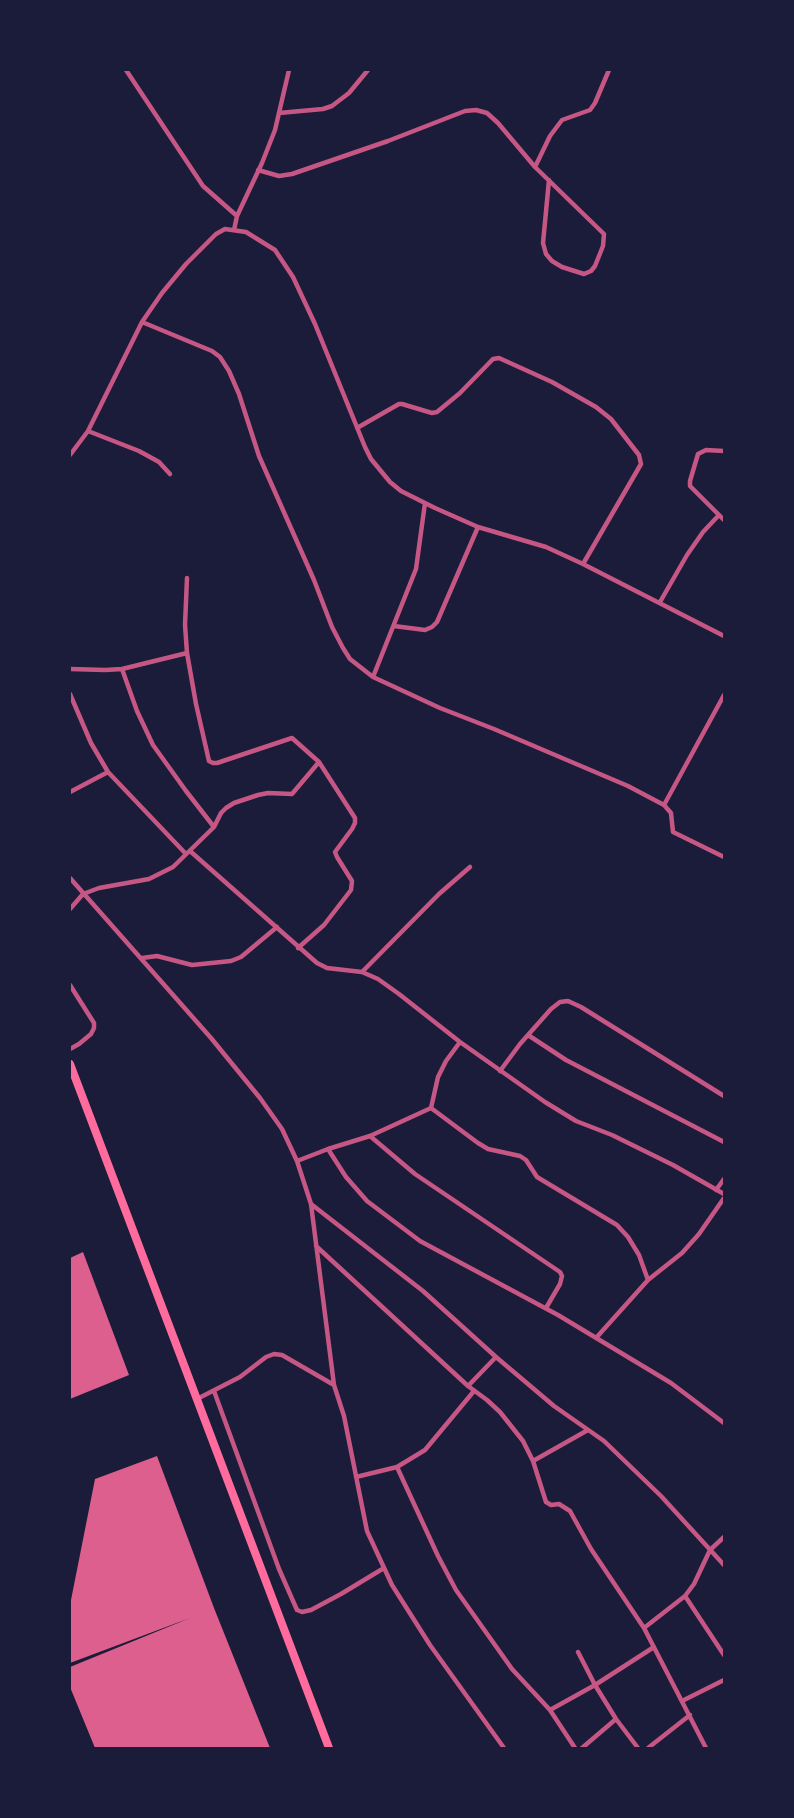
<!DOCTYPE html>
<html>
<head>
<meta charset="utf-8">
<style>
  body { margin:0 }
  #map { position:relative; width:794px; height:1818px; overflow:hidden; background:#1b1b3a; font-family:Rubik,sans-serif }
  canvas { display:block }
  .frame { position:absolute; inset:0; border:71px solid #1b1b3a; pointer-events:none }
</style>
</head>
<body>
<div id="map">
<canvas width="794" height="1818"></canvas>
<div class="frame"></div>
</div>
<script>
const ctx = document.querySelector('canvas').getContext('2d');
ctx.lineJoin = 'round';
function paint(path, color) {
  ctx.fillStyle = color;
  ctx.fill(path, 'evenodd');
}
function toPath(rows) {
  const path = new Path2D();
  for (const r of rows) {
    path.moveTo(r[0], r[1]);
    for (let i = 2; i < r.length; i += 2) path.lineTo(r[i], r[i + 1]);
  }
  return path;
}
function stroke(path, color, width, dash) {
  ctx.strokeStyle = color;
  ctx.lineWidth = width;
  ctx.lineCap = dash ? 'butt' : 'round';
  ctx.setLineDash(dash || []);
  ctx.stroke(path);
}
const building = toPath([
  [83,1252,129,1375,70,1399,70,1258],
  [157,1456,214,1608,270,1748,95,1748,70,1687,70,1667,190,1618,70,1663,70,1605,95,1479]
]);
const minor = toPath([
  [126,70,203,186,237,216],
  [279,113,323,109,332,106,349,93,368,70],
  [535,167,550,136,562,120,590,110,595,103,609,70],
  [258,170,279,176,292,174,388,141,465,111,476,110,487,113,498,123,535,167,604,234,603,246,595,266,591,271,584,274,562,267,552,261,546,254,543,243,549,180],
  [234,230,237,216,262,163,275,130,289,70],
  [142,322,212,351,220,357,229,371,239,394,259,456,314,580,332,627,343,648,350,659,373,677,440,708,494,729,628,786,664,805,724,695],
  [357,428,399,404,402,404,432,413,437,412,460,393,493,359,499,358,552,382,596,407,611,419,639,455,641,464,583,564],
  [88,431,139,451,159,462,170,474],
  [724,451,706,450,698,454,690,481,690,486,724,520],
  [70,455,88,431,142,322,162,293,186,264,216,234,225,229,246,232,275,250,293,277,315,324,365,447,371,459,390,482,401,491,435,508,478,527,546,547,583,564,724,636],
  [187,578,185,625,187,653,196,704,209,761,213,763,217,763,292,738,319,762,355,818,355,823,352,829,335,852,337,857,352,881,351,890,324,925,298,948],
  [660,602,687,555,703,532,719,515],
  [394,626,425,630,432,627,437,622,478,527],
  [70,669,105,670,122,669,187,653],
  [122,669,137,711,153,745,186,791,214,827],
  [373,677,416,569,425,503],
  [70,694,91,743,108,772,186,854],
  [70,792,108,772],
  [664,805,671,813,673,832,724,857],
  [190,851,317,963,327,968,362,972,378,979,399,994,460,1042,545,1102,576,1121,612,1135,673,1165,724,1194],
  [70,878,211,1038,260,1098,282,1129,297,1161,311,1204,334,1385,344,1416,367,1531,392,1585,430,1645,504,1748],
  [70,909,83,894,99,888,149,879,173,867,214,827,221,813,226,808,234,803,258,795,268,793,292,794,319,762],
  [142,958,157,956,192,965,231,961,241,957,277,927],
  [362,972,439,894,470,867],
  [70,985,94,1023,94,1028,91,1034,79,1044,70,1049],
  [528,1035,566,1060,724,1142],
  [500,1071,520,1044,551,1009,560,1002,568,1001,581,1007,724,1096],
  [431,1108,478,1143,488,1149,520,1156,526,1160,537,1177,617,1225,628,1237,639,1255,648,1280,596,1338],
  [370,1136,415,1174,560,1272,562,1276,560,1284,546,1308],
  [328,1149,346,1177,367,1201,420,1241,558,1315,671,1383,724,1423],
  [297,1161,328,1149,370,1136,431,1108,438,1077,446,1061,460,1042],
  [716,1190,724,1179],
  [311,1204,423,1291,496,1357],
  [316,1246,468,1386,496,1357,554,1406,604,1441,661,1496,724,1565],
  [648,1280,682,1253,699,1234,724,1198],
  [468,1386,487,1400,500,1412,523,1441,533,1461,546,1502,551,1505,559,1504,570,1511,591,1549,644,1628,706,1748],
  [214,1391,279,1569,297,1610,302,1612,311,1610,341,1594,384,1568],
  [197,1399,240,1377,266,1357,274,1354,282,1355,334,1385],
  [533,1461,588,1430],
  [397,1467,438,1556,456,1590,512,1669,550,1710,575,1748],
  [356,1477,397,1467,425,1450,474,1391],
  [685,1596,694,1584,710,1550,724,1537],
  [644,1628,685,1596,724,1655],
  [578,1652,595,1685,616,1719,638,1748],
  [682,1701,724,1680],
  [550,1710,595,1685,654,1647],
  [582,1748,616,1719],
  [648,1748,690,1715]
]);
const trunk = toPath([
  [70,1064,329,1748]
]);
paint(building, '#dd5f8e');
stroke(minor, '#c65784', 4.5);
stroke(trunk, '#ff6b9d', 8);
</script>
</body>
</html>
